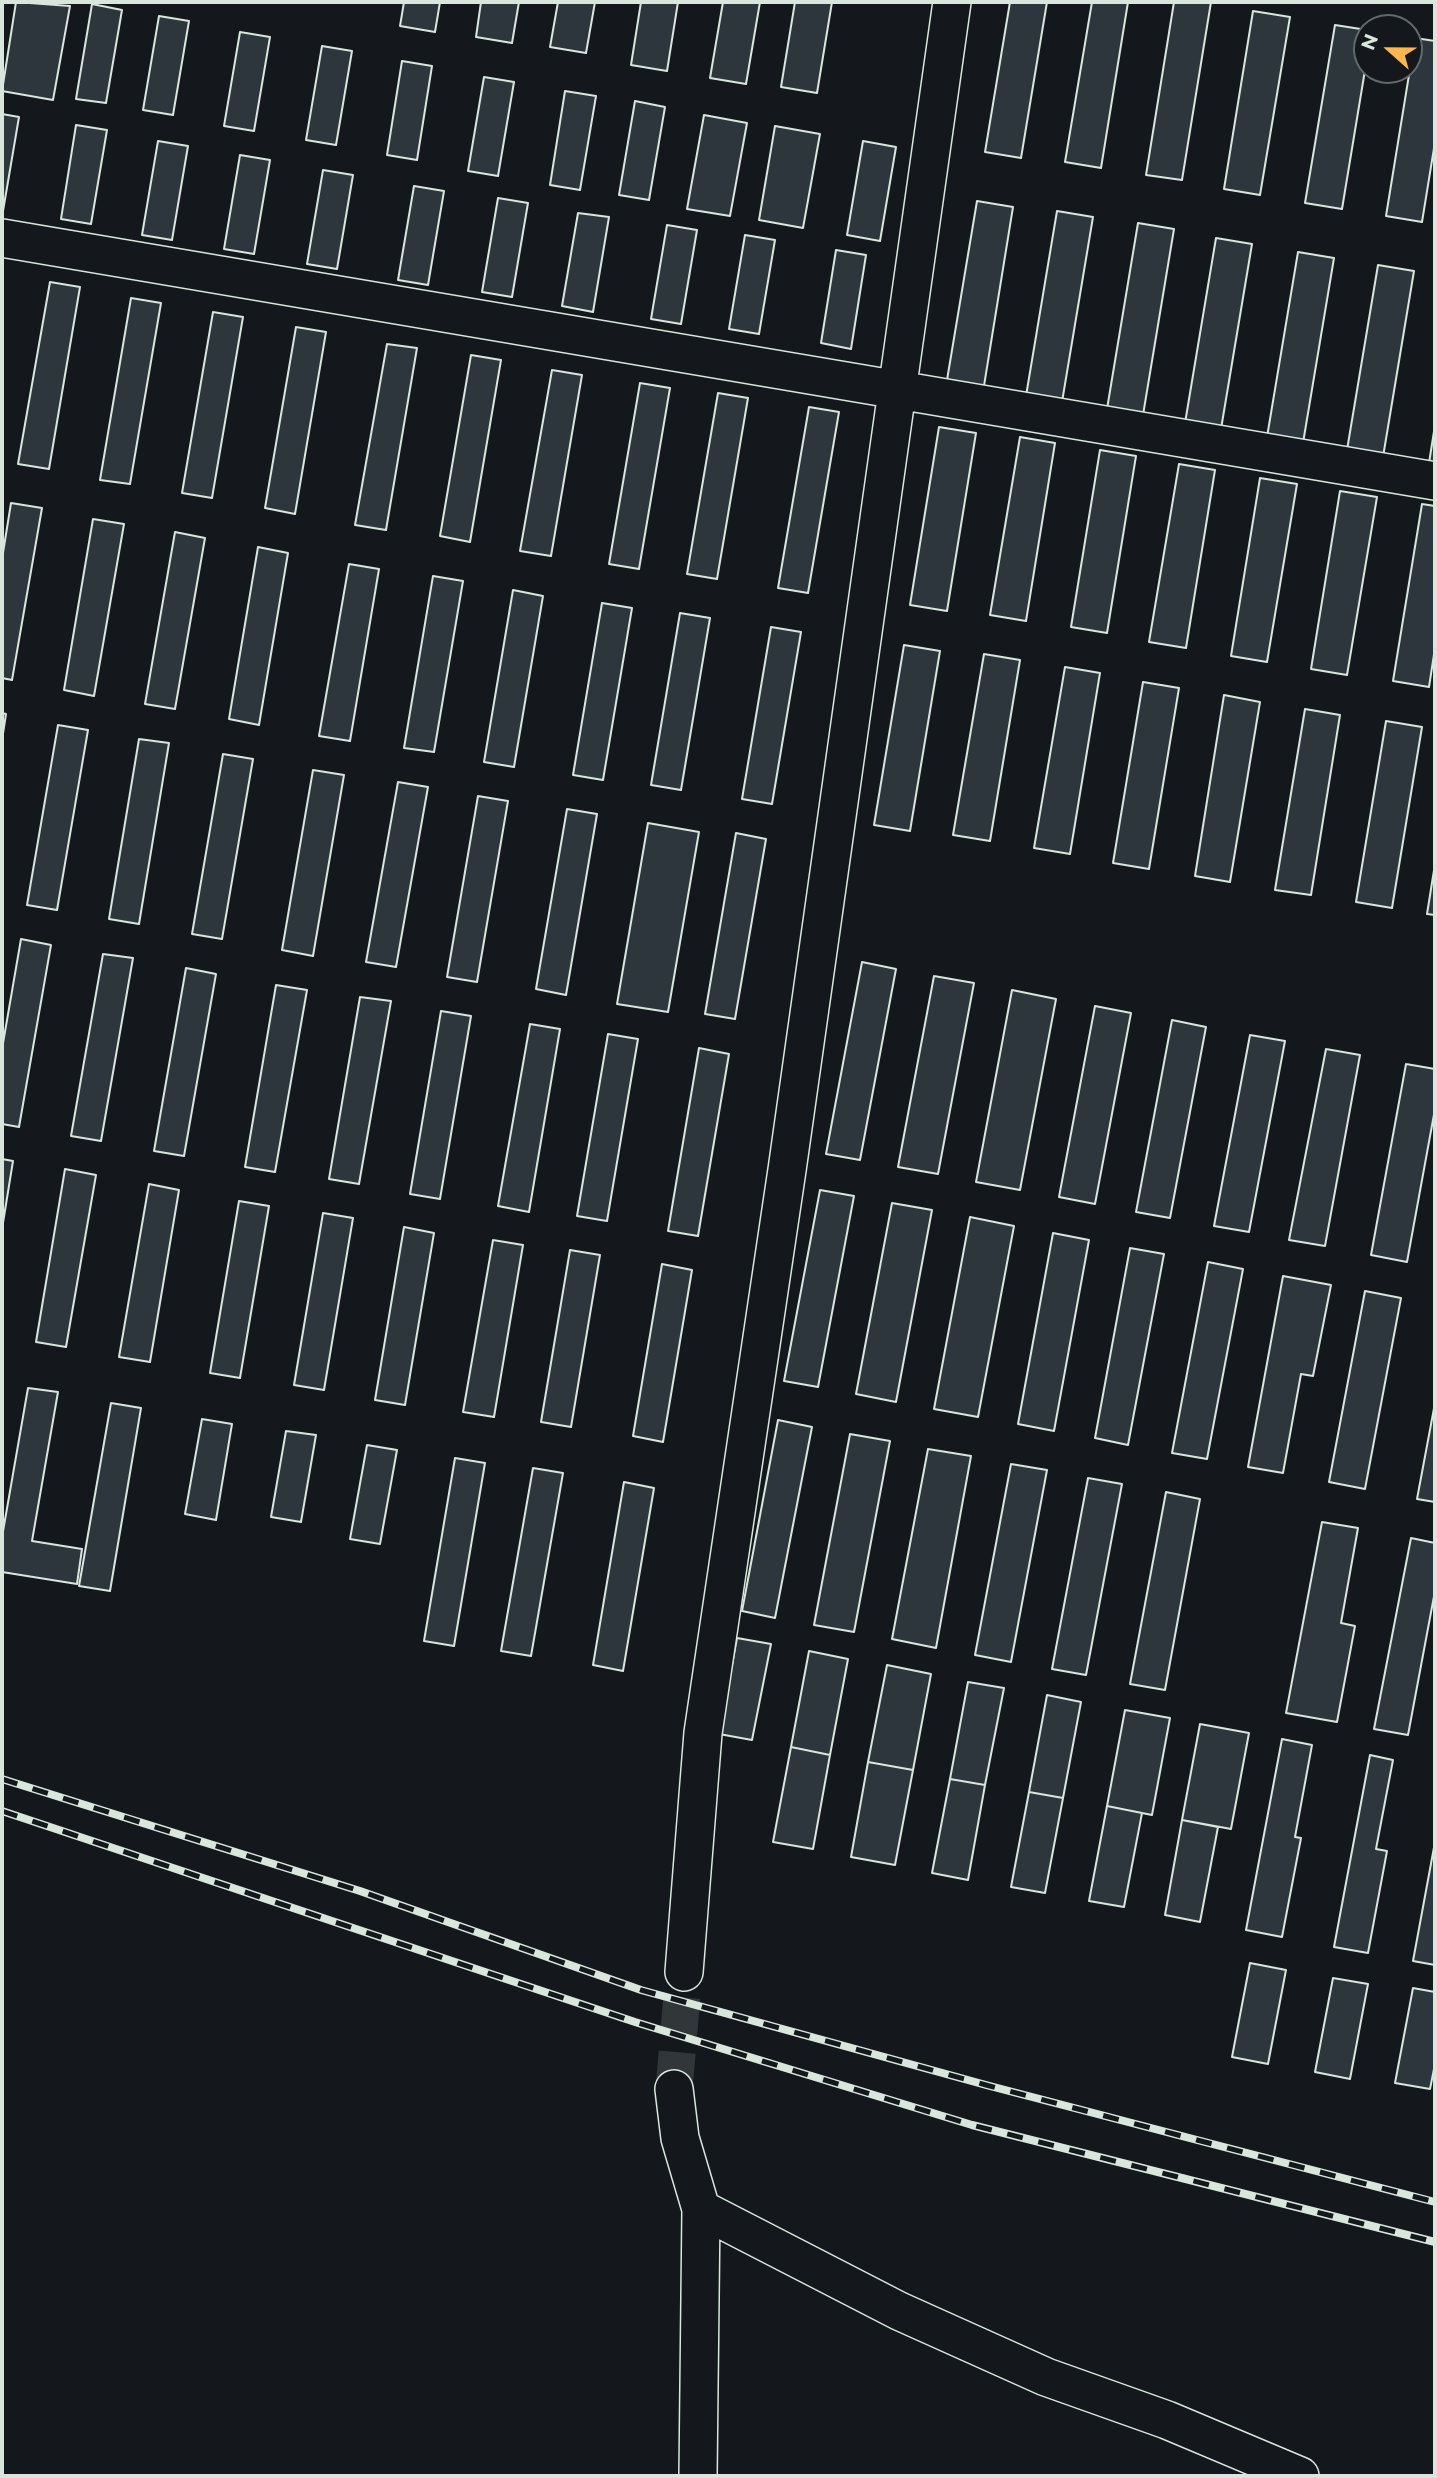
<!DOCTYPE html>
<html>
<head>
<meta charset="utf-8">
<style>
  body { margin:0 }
  #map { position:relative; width:1437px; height:2478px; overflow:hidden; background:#14181c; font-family:Montserrat,sans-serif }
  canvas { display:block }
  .frame { position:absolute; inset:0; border:4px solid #d8e6dc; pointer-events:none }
  .north { position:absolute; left:1353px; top:14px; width:70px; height:70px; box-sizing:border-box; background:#14181c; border:2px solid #626a69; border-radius:50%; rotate:291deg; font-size:19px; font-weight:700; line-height:28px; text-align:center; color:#d8e6dc }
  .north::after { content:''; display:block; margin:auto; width:24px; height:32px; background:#ffb74d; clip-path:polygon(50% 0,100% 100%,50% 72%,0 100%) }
</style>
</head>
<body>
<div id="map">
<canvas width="1437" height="2478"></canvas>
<div class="frame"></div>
<div class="north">N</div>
</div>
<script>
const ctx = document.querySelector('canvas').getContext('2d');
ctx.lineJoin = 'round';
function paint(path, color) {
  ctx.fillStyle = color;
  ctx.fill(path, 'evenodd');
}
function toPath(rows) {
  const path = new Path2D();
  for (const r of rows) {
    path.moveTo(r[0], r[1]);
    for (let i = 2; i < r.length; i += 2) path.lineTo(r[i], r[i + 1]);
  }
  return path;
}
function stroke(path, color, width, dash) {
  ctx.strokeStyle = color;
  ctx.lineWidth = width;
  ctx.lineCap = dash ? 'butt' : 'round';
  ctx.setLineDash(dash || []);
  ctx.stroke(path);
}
const building = toPath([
  [16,2,70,6,53,100,2,91,16,2],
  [404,2,440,2,435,32,400,26,404,2],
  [481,2,519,2,512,43,476,37,481,2],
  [558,2,595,2,586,53,550,47,558,2],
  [641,2,678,2,667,71,631,65,641,2],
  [723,2,760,2,746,84,710,78,723,2],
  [795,2,832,2,817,93,781,87,795,2],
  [1010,2,1047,2,1021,158,985,152,1010,2],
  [1092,2,1128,2,1101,168,1065,162,1092,2],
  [1174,2,1211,2,1182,180,1146,175,1174,2],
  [92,4,122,10,106,103,76,99,92,4],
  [1253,11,1290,17,1260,195,1224,189,1253,11],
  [159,16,189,21,173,115,143,110,159,16],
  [1335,25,1367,30,1367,58,1342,209,1305,203,1335,25],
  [240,32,270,37,254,131,224,126,240,32],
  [1415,38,1435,41,1435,142,1422,222,1386,216,1415,38],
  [322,46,352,51,336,145,306,140,322,46],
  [402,61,432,66,417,160,387,155,402,61],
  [484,77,514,82,498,176,468,171,484,77],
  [565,91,596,96,580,190,550,185,565,91],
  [635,101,665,107,649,200,619,195,635,101],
  [2,114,19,117,3,211,2,211,2,114],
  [704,115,747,123,730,216,687,209,704,115],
  [76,125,107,130,91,224,61,219,76,125],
  [775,126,820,134,803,228,759,220,775,126],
  [158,141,188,146,172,240,142,235,158,141],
  [863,141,896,147,880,241,847,235,863,141],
  [240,155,270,160,254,254,224,249,240,155],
  [323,170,353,175,337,269,307,264,323,170],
  [414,186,444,191,428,285,398,280,414,186],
  [498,198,528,203,512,297,482,292,498,198],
  [977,201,1013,207,983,392,946,386,977,201],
  [1057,211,1093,217,1062,402,1026,396,1057,211],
  [578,213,609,217,593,312,562,306,578,213],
  [1138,223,1174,229,1143,415,1107,409,1138,223],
  [667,225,697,230,681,324,651,319,667,225],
  [745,235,775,240,759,334,729,329,745,235],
  [1216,238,1252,244,1221,429,1185,423,1216,238],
  [836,250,866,255,851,349,821,343,836,250],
  [1298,252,1334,258,1303,443,1267,437,1298,252],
  [1378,265,1414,271,1383,457,1347,450,1378,265],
  [50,282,80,287,49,469,18,464,50,282],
  [131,298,161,303,130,484,100,480,131,298],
  [213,312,243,317,212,498,182,493,213,312],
  [296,327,326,332,295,514,265,508,296,327],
  [387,344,417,348,386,530,355,525,387,344],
  [471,355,501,360,470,542,440,536,471,355],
  [552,370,582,375,551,556,520,551,552,370],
  [640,383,670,388,639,569,609,564,640,383],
  [718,393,748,398,717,579,687,574,718,393],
  [809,407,839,412,808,593,778,588,809,407],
  [1435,425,1435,464,1429,463,1435,425],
  [939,427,976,433,947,611,910,605,939,427],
  [1020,437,1055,443,1026,621,990,615,1020,437],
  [1100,450,1136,456,1107,633,1071,627,1100,450],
  [1179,464,1215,470,1186,648,1149,642,1179,464],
  [1260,478,1297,484,1267,662,1231,656,1260,478],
  [1340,491,1377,497,1347,675,1311,669,1340,491],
  [11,503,42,508,12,680,2,678,2,559,11,503],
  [1422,504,1435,506,1435,648,1429,687,1393,681,1422,504],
  [93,519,124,524,94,696,64,690,93,519],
  [175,532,205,538,175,709,145,704,175,532],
  [258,547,288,553,259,725,229,719,258,547],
  [349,564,379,569,350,741,319,736,349,564],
  [433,576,463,581,434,752,404,748,433,576],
  [513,590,543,596,514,767,484,762,513,590],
  [602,603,632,608,603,780,573,775,602,603],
  [680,613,710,618,681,790,651,785,680,613],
  [771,627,801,632,772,804,742,799,771,627],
  [904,645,940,651,910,831,874,825,904,645],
  [984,654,1020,660,990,841,953,835,984,654],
  [1065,667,1100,673,1070,854,1034,848,1065,667],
  [1143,682,1179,688,1149,869,1113,863,1143,682],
  [1224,695,1260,702,1230,882,1195,876,1224,695],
  [1305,709,1340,715,1311,895,1275,890,1305,709],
  [2,713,6,714,2,740,2,713],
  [1386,721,1422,727,1392,908,1356,902,1386,721],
  [58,725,88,730,57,910,27,905,58,725],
  [139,739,169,743,139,924,109,919,139,739],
  [223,754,253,759,222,939,192,934,223,754],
  [313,770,344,775,313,956,282,950,313,770],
  [398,782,428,787,396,967,366,962,398,782],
  [478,796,508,801,477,982,447,977,478,796],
  [567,809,597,814,566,995,536,989,567,809],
  [648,823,699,832,668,1012,617,1004,648,823],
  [736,833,766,839,735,1019,705,1014,736,833],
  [1435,864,1435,915,1427,914,1435,864],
  [21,939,51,945,19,1127,2,1124,2,1049,21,939],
  [103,954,133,958,101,1141,71,1136,103,954],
  [862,962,896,969,860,1160,826,1154,862,962],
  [186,968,216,974,184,1156,154,1151,186,968],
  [934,976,974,983,938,1174,898,1167,934,976],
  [276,985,307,990,275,1172,245,1167,276,985],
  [1012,990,1056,999,1020,1190,976,1182,1012,990],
  [360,997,391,1001,359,1184,329,1179,360,997],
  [1095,1006,1131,1013,1095,1204,1059,1197,1095,1006],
  [441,1011,471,1016,440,1199,410,1194,441,1011],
  [1172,1020,1206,1027,1170,1218,1136,1212,1172,1020],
  [530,1024,560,1029,529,1212,498,1206,530,1024],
  [608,1034,638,1039,607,1221,577,1216,608,1034],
  [1250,1035,1285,1041,1249,1232,1214,1226,1250,1035],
  [699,1048,729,1054,698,1236,668,1231,699,1048],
  [1326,1049,1360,1055,1325,1246,1289,1240,1326,1049],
  [1406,1064,1435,1069,1435,1109,1407,1262,1371,1255,1406,1064],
  [2,1159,13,1161,2,1229,2,1159],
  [65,1169,96,1175,66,1347,36,1342,65,1169],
  [149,1184,179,1190,150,1362,119,1357,149,1184],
  [820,1190,854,1196,818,1387,784,1381,820,1190],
  [239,1201,269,1206,240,1378,210,1373,239,1201],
  [892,1203,932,1210,896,1402,856,1394,892,1203],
  [323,1213,353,1218,324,1390,294,1385,323,1213],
  [970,1217,1014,1226,978,1417,934,1409,970,1217],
  [404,1227,434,1233,405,1405,375,1400,404,1227],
  [1053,1233,1089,1240,1054,1431,1018,1424,1053,1233],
  [493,1240,523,1245,494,1417,463,1412,493,1240],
  [1130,1248,1164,1254,1128,1445,1095,1438,1130,1248],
  [570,1250,600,1255,571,1427,541,1422,570,1250],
  [1208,1262,1243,1269,1207,1459,1172,1453,1208,1262],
  [662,1264,692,1270,663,1442,633,1436,662,1264],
  [1283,1276,1331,1285,1313,1376,1301,1374,1283,1473,1248,1467,1283,1276],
  [1365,1291,1401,1298,1365,1489,1329,1482,1365,1291],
  [28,1388,58,1392,32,1541,82,1549,77,1584,2,1572,2,1537,28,1388],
  [111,1403,141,1408,110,1591,79,1586,111,1403],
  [1435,1403,1435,1502,1417,1499,1435,1403],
  [202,1419,232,1424,216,1520,185,1514,202,1419],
  [778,1420,812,1427,775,1618,742,1611,778,1420],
  [286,1431,316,1435,301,1522,271,1517,286,1431],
  [850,1434,890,1441,854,1632,814,1625,850,1434],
  [367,1445,397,1450,380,1544,350,1539,367,1445],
  [928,1449,971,1456,936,1648,892,1639,928,1449],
  [455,1458,485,1463,454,1646,424,1641,455,1458],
  [1011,1464,1047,1470,1011,1662,975,1655,1011,1464],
  [533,1468,563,1473,531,1656,501,1651,533,1468],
  [1088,1478,1122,1484,1086,1675,1052,1669,1088,1478],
  [624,1482,654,1488,623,1671,593,1665,624,1482],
  [1166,1492,1200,1499,1165,1690,1130,1684,1166,1492],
  [1322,1522,1358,1528,1341,1623,1355,1626,1337,1722,1286,1713,1322,1522],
  [1411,1538,1435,1543,1435,1591,1408,1735,1374,1729,1411,1538],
  [737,1638,771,1644,752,1740,719,1734,737,1638],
  [809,1651,848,1659,830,1755,791,1747,809,1651],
  [887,1665,931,1674,913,1770,868,1762,887,1665],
  [968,1682,1004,1688,985,1785,950,1779,968,1682],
  [1047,1695,1081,1702,1063,1798,1029,1792,1047,1695],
  [1125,1710,1170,1718,1152,1815,1107,1806,1125,1710],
  [1200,1724,1249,1733,1231,1829,1182,1820,1200,1724],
  [1282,1739,1312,1745,1295,1837,1301,1838,1282,1937,1246,1930,1282,1739],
  [791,1747,830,1755,813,1849,773,1842,791,1747],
  [1370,1755,1393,1760,1376,1849,1387,1851,1368,1953,1334,1947,1370,1755],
  [868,1762,913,1770,895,1865,851,1857,868,1762],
  [950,1779,985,1785,968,1880,932,1873,950,1779],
  [1029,1792,1063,1798,1045,1893,1011,1887,1029,1792],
  [1107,1806,1142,1813,1124,1907,1089,1901,1107,1806],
  [1182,1820,1218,1827,1200,1922,1165,1915,1182,1820],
  [1435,1842,1435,1965,1413,1961,1435,1842],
  [1250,1963,1286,1970,1268,2064,1232,2057,1250,1963],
  [1333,1978,1368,1984,1350,2079,1315,2072,1333,1978],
  [1413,1988,1435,1992,1435,2064,1430,2089,1395,2083,1413,1988]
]);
const minorTunnel = toPath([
  [674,2089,684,1972]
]);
const minor = toPath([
  [2,238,1435,481],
  [684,1972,703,1733,787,1170,952,2],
  [674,2089,680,2138,701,2209],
  [698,2476,701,2209,899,2311,1046,2377,1167,2420,1300,2476]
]);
const rail = toPath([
  [2,1779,360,1891,641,1990,986,2085,1435,2202],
  [2,1811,635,2022,972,2125,1435,2242]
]);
paint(building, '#2c363c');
stroke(building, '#d8e6dc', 2);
stroke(minorTunnel, '#313739', 37, [37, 18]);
stroke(minor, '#d8e6dc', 40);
stroke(minor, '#14181c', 37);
stroke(rail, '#d8e6dc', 8);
stroke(rail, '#14181c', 5, [16]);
</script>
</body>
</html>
